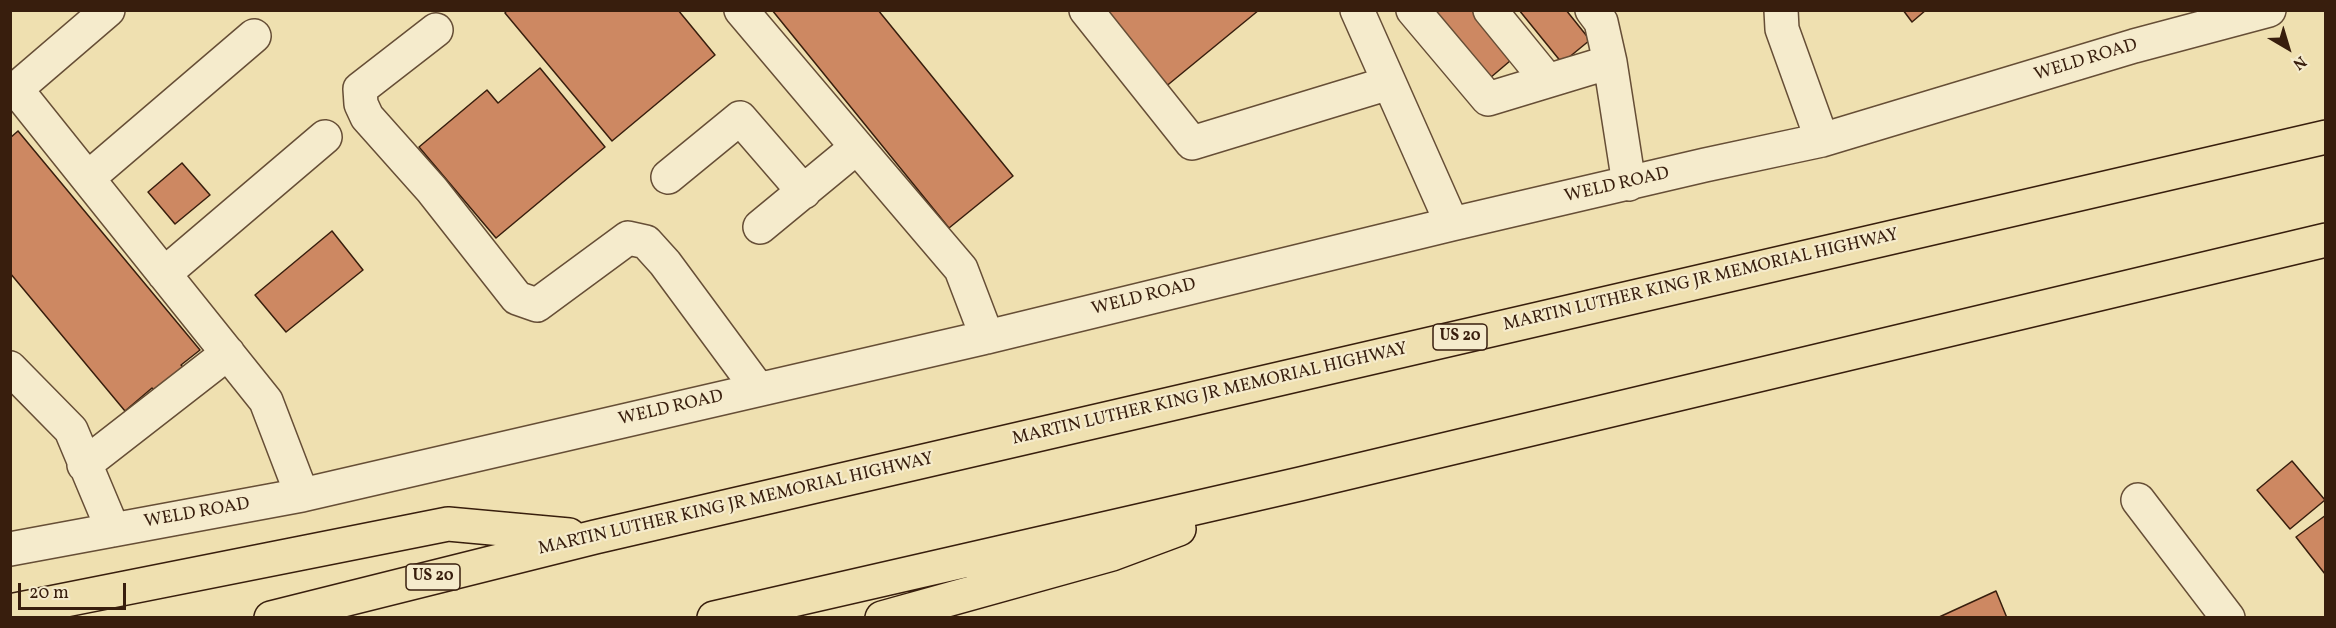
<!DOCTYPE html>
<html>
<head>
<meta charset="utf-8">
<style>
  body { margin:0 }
  #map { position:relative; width:2336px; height:628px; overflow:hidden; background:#efe0b0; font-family:Vollkorn,serif }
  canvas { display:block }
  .frame { position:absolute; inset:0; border:12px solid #381e0d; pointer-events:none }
  .north { position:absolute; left:2258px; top:18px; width:60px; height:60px; -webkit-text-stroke:4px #f5ebcc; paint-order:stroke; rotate:142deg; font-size:16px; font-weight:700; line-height:24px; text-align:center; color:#381e0d }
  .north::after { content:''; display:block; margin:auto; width:21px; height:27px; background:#381e0d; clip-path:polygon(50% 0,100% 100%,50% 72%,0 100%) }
  .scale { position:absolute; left:18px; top:583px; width:108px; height:27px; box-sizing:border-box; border:3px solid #381e0d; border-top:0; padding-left:8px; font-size:18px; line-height:21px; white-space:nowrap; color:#381e0d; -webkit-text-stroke:4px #f5ebcc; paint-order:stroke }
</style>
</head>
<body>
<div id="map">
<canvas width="2336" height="628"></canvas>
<div class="frame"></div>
<div class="north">N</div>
<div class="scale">20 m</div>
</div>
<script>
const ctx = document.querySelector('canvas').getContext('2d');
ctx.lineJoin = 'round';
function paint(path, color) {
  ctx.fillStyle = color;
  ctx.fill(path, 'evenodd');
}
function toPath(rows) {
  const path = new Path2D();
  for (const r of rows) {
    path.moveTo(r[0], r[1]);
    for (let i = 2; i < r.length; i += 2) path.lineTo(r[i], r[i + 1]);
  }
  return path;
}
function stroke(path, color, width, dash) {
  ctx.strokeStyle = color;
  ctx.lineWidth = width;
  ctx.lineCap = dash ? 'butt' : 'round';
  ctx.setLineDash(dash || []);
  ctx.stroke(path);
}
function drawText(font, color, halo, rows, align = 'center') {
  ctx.font = font + ' Vollkorn,serif';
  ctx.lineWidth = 4.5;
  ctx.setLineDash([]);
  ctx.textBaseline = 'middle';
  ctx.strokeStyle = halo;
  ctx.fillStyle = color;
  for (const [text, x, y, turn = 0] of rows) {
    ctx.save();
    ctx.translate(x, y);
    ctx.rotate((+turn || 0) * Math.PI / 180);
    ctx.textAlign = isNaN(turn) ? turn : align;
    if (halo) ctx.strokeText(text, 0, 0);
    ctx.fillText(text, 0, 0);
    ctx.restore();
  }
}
const building = toPath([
  [507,10,678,10,715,55,612,141,505,13,507,10],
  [772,10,878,10,1013,176,949,228,772,10],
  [1101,10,1259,10,1164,88,1101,10],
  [1433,10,1479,10,1517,55,1490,78,1433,10],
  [1519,10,1566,10,1590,40,1562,63,1519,10],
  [1903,10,1926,10,1912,22,1903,10],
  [540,68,605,147,496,238,419,147,487,90,498,103,540,68],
  [18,131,200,350,181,365,194,379,165,404,152,388,125,411,10,273,10,138,18,131],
  [182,163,210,195,175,224,148,192,182,163],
  [332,231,363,270,286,332,255,295,332,231],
  [2292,461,2325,500,2290,529,2257,490,2292,461],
  [2326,515,2326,573,2325,574,2296,537,2326,515],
  [1996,591,2007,618,1937,618,1996,591]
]);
const minor = toPath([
  [741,10,857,147],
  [1086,10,1192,143,1389,83],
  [1357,10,1452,224],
  [1413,10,1488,99,1610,62,1629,184],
  [1490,10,1547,80],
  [1592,10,1601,22,1610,62],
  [1781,10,1782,29,1822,140],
  [436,30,360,89,361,104,367,117,432,190,517,298,537,305,628,238,646,242,665,263,758,389],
  [16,89,108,10],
  [10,94,16,89,266,401,302,495],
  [668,177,740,118,804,192],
  [88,178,254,36],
  [760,227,857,147,961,269,987,337],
  [164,274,325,137],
  [10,368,71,430,113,530],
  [84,465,228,353],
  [2138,500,2228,618],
  [10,549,302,495,987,337,1452,224,1705,165,1822,140,2134,46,2269,10]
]);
const highway = toPath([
  [10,611,448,524,569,535],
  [271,618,595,537,2326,137],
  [714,618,1300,484,2326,240],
  [882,618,1112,554,1179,529]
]);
const shields = [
  [1460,337,54],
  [433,577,54]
];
const shieldNames = [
  ["US 20",1460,337],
  ["US 20",433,577]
];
const streetNames = [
  ["WELD ROAD",2086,61,-17],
  ["WELD ROAD",1617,186,-13],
  ["MARTIN LUTHER KING JR MEMORIAL HIGHWAY",1701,281,-13],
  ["WELD ROAD",1144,298,-14],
  ["MARTIN LUTHER KING JR MEMORIAL HIGHWAY",1210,395,-13],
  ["WELD ROAD",671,409,-13],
  ["MARTIN LUTHER KING JR MEMORIAL HIGHWAY",736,505,-13],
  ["WELD ROAD",197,514,-10]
];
paint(building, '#cd8862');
stroke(building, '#381e0d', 1.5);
stroke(minor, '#664e36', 36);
stroke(highway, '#381e0d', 36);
stroke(minor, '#f5ebcc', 33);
stroke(highway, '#efe0b0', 33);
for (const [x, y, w] of shields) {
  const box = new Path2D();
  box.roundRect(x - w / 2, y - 13, w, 26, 4.5);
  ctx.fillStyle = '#f5ebcc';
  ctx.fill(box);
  stroke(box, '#381e0d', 1.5);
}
drawText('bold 16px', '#381e0d', null, shieldNames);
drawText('18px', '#381e0d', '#f5ebcc', streetNames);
</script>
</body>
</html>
